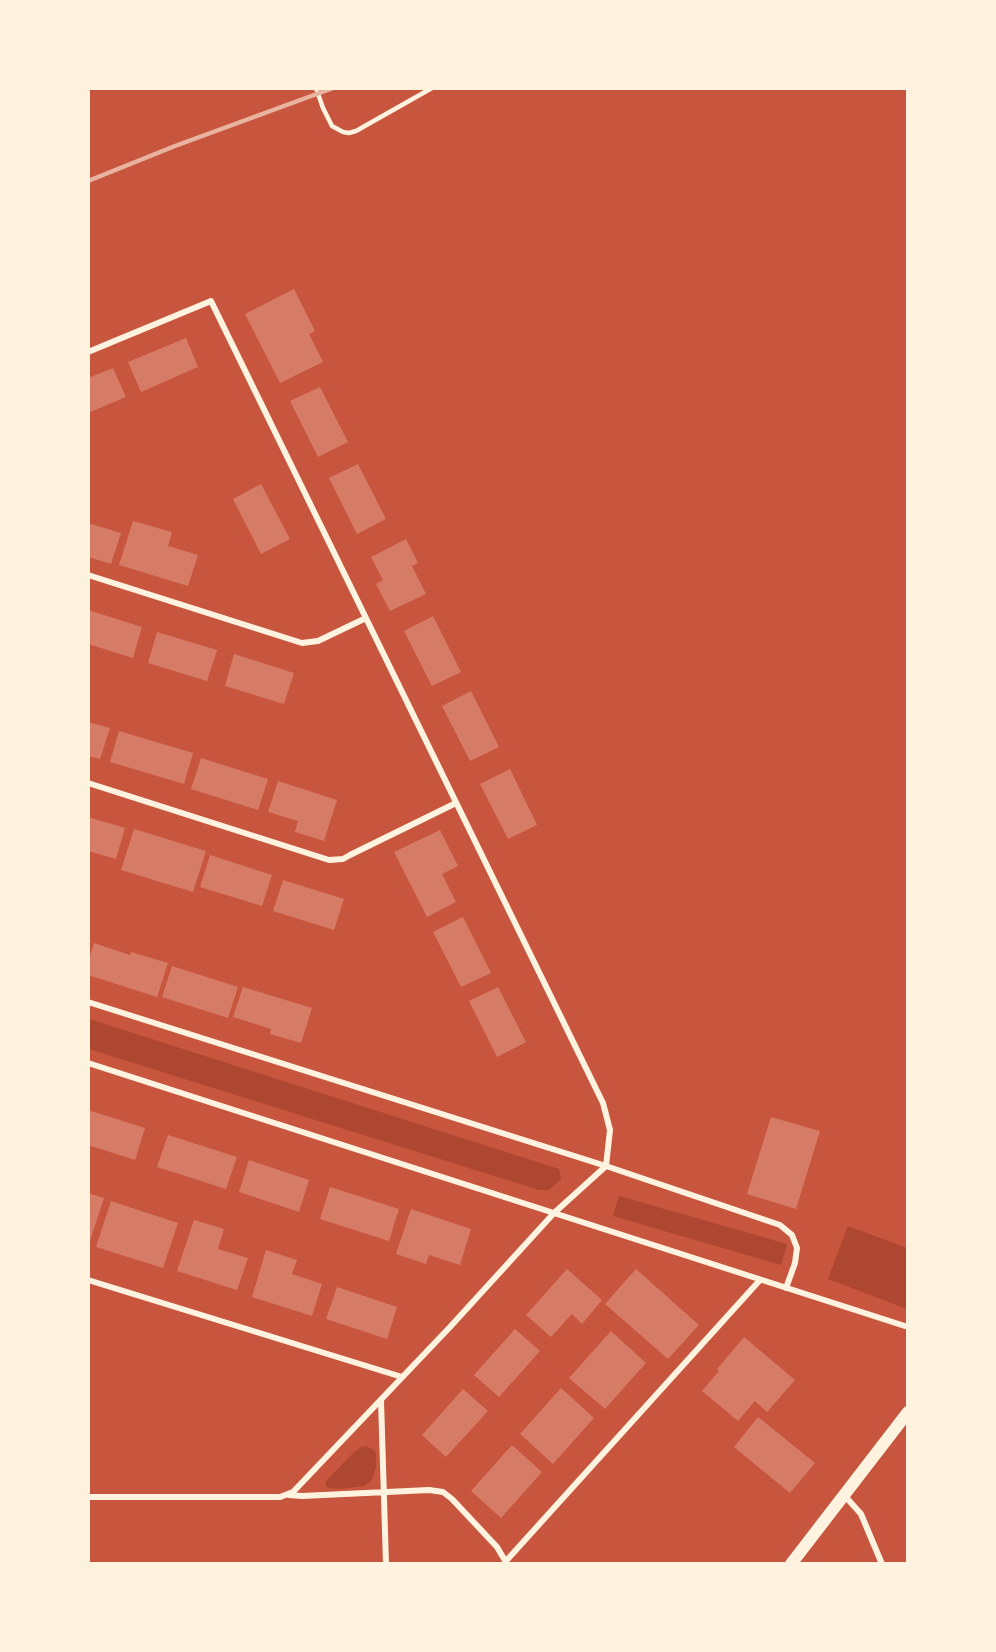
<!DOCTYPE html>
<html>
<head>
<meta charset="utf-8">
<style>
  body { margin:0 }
  #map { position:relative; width:996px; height:1652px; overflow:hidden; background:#c8553d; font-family:"Source Sans 3",sans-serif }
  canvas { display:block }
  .frame { position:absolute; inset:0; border:90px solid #fff3e0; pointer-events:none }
</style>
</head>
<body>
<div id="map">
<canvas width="996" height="1652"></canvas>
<div class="frame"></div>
</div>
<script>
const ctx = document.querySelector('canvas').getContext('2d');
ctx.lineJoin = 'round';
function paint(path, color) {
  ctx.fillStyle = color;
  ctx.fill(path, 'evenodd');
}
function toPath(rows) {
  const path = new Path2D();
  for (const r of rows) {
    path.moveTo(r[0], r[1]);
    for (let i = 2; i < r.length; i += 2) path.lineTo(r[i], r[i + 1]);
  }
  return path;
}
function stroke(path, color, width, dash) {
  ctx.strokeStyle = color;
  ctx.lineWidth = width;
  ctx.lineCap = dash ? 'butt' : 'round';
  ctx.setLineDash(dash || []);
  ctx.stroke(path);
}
const green = toPath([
  [89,1019,559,1169,561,1179,549,1190,539,1190,89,1049],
  [619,1196,787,1244,781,1265,613,1216],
  [848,1226,907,1248,907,1309,828,1279],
  [366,1446,374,1450,376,1454,376,1468,371,1481,364,1486,340,1489,329,1488,326,1486,326,1481,354,1452,361,1447]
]);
const building = toPath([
  [294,289,315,331,309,334,323,362,280,383,245,314],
  [186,338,198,367,141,392,128,362],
  [113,368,126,397,88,413,88,378],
  [320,387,348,442,318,457,290,401],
  [358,464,386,519,357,534,329,478],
  [261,484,290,539,261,554,233,499],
  [133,521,172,532,168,546,198,555,188,586,119,565],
  [88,523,121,533,111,564,88,557],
  [406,539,418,563,412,566,426,594,390,611,376,584,383,580,371,557],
  [88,610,142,627,133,658,88,644],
  [433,616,461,672,432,686,404,631],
  [157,632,217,650,207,681,148,663],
  [234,654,294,673,284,704,225,686],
  [471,691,499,747,470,761,442,706],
  [88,722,110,728,100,759,88,756],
  [119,731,193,753,184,784,110,762],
  [201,758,268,779,258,810,191,789],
  [510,769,537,825,508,839,480,784],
  [278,781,337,800,324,841,295,832,298,821,268,812],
  [88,817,125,828,116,859,88,851],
  [134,829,206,851,193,892,121,870],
  [440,830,458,866,442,874,456,902,427,917,394,852],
  [210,855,272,875,262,906,200,887],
  [283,880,344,899,334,930,273,911],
  [463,917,491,973,461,987,433,932],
  [94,943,130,955,131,952,168,963,157,997,88,975,88,962],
  [172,966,238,987,228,1018,162,997],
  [243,987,312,1008,301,1043,270,1034,271,1029,233,1017],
  [498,987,526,1042,497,1057,469,1001],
  [88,1110,145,1128,135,1160,88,1145],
  [771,1117,820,1131,796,1209,747,1194],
  [168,1135,237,1157,226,1189,157,1167],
  [249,1160,309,1180,299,1212,239,1192],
  [330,1187,399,1209,389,1241,320,1219],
  [88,1193,104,1198,89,1244,88,1244],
  [111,1201,178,1223,163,1268,96,1247],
  [411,1209,471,1229,460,1265,429,1255,426,1264,396,1254],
  [194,1220,224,1229,218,1249,248,1258,237,1290,177,1271],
  [266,1250,297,1260,292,1274,322,1284,312,1316,252,1297],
  [567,1269,602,1300,582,1324,572,1314,551,1337,526,1315],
  [636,1269,699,1325,668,1359,605,1304],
  [337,1287,397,1307,387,1339,326,1319],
  [515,1329,540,1351,499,1397,474,1375],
  [611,1331,646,1363,605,1409,569,1378],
  [744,1337,795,1380,767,1412,755,1401,738,1421,702,1391,719,1371,717,1369],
  [561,1388,594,1418,553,1464,520,1434],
  [463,1389,488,1411,446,1457,422,1435],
  [758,1417,815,1463,790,1493,734,1447],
  [512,1445,542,1472,501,1518,471,1491]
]);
const service = toPath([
  [316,88,323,108,332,126,343,132,349,133,356,131,432,88]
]);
const minor = toPath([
  [88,352,211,301,603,1103,610,1130,606,1166,554,1213,450,1327,293,1492,280,1497,88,1497],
  [88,575,302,643,318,641,366,618],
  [88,783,329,860,343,859,350,855,456,803],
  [88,1002,606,1166,780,1225,792,1235,797,1248,795,1263,786,1288],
  [88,1063,908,1327],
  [88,1280,402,1377],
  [381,1400,386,1564],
  [289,1495,302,1496,429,1490,443,1492,452,1499,497,1547,507,1564],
  [844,1495,861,1514,882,1564],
  [506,1561,760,1280]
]);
const secondary = toPath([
  [791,1564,908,1412]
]);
const rail = toPath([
  [88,181,175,146,333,88]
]);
paint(green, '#ae4732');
paint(building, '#d67c66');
stroke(service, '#fff3e0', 4.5);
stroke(minor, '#fff3e0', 6);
stroke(secondary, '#fff3e0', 12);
stroke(rail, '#e9b49f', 4.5);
</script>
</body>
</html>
